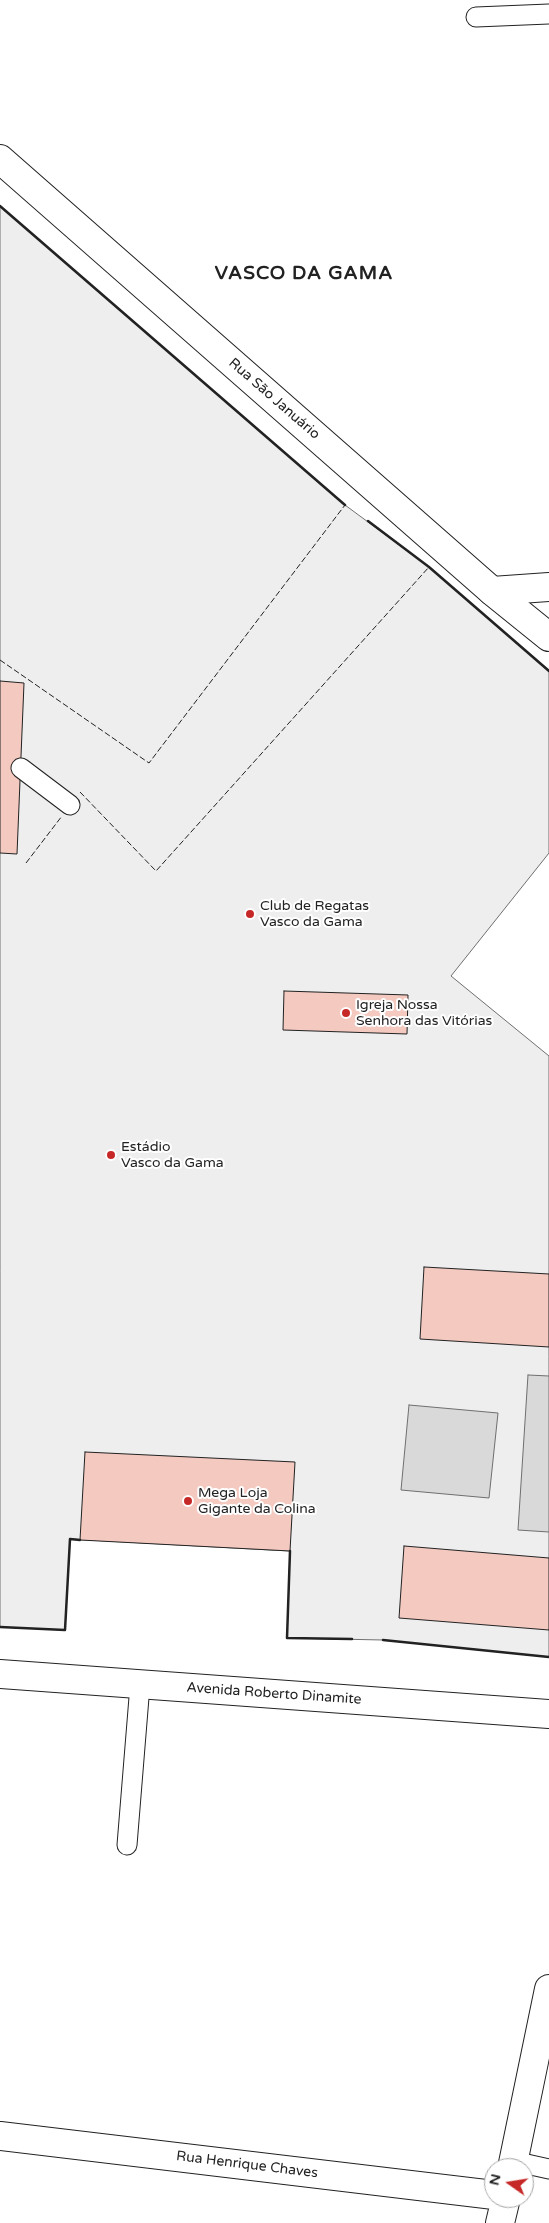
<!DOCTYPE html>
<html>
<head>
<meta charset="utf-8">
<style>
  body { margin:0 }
  #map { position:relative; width:549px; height:2223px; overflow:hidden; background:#fff; font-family:"Varela Round",sans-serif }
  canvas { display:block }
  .north { position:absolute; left:484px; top:2158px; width:50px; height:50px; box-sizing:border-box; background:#fff; border:1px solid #a7a7a7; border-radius:50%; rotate:283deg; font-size:14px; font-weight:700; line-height:20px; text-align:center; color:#222 }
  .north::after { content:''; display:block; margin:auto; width:18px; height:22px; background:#c62828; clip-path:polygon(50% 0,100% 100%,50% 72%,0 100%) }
</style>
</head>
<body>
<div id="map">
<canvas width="549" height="2223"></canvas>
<div class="north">N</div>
</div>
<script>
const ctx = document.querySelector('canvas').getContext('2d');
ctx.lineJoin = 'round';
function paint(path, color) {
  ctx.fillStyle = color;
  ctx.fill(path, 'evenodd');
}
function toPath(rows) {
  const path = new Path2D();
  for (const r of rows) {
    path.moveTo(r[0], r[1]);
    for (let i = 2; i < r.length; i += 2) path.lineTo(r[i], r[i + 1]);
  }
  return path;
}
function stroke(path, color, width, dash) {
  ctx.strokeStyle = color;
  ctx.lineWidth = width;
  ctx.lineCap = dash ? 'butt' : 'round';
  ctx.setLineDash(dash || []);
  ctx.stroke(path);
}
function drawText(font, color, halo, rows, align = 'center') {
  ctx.font = font + ' "Varela Round",sans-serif';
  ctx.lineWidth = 4;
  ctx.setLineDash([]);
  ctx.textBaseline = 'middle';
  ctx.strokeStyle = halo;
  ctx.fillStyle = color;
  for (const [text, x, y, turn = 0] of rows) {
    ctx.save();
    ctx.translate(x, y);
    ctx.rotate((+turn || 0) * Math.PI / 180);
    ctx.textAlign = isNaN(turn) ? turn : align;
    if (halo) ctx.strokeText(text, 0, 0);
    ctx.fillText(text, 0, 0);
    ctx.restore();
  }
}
const green = toPath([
  [0,206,345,505,429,567,549,671,549,853,451,976,549,1056,549,1657,383,1640,287,1638,290,1551,70,1539,65,1630,0,1627,0,206]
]);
const water = toPath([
  [528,1375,549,1376,549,1532,518,1530,528,1375],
  [409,1405,498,1413,489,1498,401,1490,409,1405]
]);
const building = toPath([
  [0,681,24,683,17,854,0,853,0,681],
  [284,991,408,995,407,1034,283,1030,284,991],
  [424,1267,549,1274,549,1347,420,1339,424,1267],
  [85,1452,295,1462,290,1551,80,1540,85,1452],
  [404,1546,549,1558,549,1630,399,1618,404,1546]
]);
const lane = toPath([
  [476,17,549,14],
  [21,768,70,805],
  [127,1845,140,1685],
  [513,2161,549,2169]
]);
const street = toPath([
  [492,591,549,587],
  [0,2136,494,2195],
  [512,2168,549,1989],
  [500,2223,506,2198]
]);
const secondary = toPath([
  [0,159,492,591,549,637],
  [0,1674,549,1714]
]);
const fence = toPath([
  [0,660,149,763,345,505],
  [80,792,156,871,429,567],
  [26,863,62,816]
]);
const wall = toPath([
  [0,206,345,505],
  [368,521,429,567,549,671],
  [290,1551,287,1638,352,1639],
  [0,1627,65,1630,70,1539,80,1540],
  [383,1640,549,1657]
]);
const markers = [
  [250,914,5,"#c62828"],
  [346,1013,5,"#c62828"],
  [111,1155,5,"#c62828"],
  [188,1501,5,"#c62828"]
];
const streetNames = [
  ["Rua São Januário",274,399,41],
  ["Avenida Roberto Dinamite",274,1694,4],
  ["Rua Henrique Chaves",247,2165,7]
];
const poiNames = [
  ["Club de Regatas",260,906],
  ["Vasco da Gama",260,922],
  ["Igreja Nossa",356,1005],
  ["Senhora das Vitórias",356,1021],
  ["Estádio",121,1147],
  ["Vasco da Gama",121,1163],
  ["Mega Loja",198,1493],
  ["Gigante da Colina",198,1509]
];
const districtNames = [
  ["VASCO DA GAMA",304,274]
];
paint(green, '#eee');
stroke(green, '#6f6f6f', 1);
paint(water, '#d9d9d9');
stroke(water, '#6f6f6f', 1);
paint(building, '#f3c9c0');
stroke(building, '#222', 1);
stroke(lane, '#222', 21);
stroke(street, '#222', 30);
stroke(secondary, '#222', 30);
stroke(lane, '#fff', 19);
stroke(street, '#fff', 28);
stroke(secondary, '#fff', 28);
stroke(fence, '#222', 1, [6, 2.5]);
stroke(wall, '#222', 2.5);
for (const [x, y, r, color] of markers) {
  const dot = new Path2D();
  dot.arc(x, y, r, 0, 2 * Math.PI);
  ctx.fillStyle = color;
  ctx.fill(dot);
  stroke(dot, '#fff', 2);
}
drawText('14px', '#222', '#fff', streetNames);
drawText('14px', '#222', '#fff', poiNames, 'left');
ctx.letterSpacing = '1px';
drawText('bold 19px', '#222', '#fff', districtNames);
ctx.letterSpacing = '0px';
</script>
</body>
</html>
